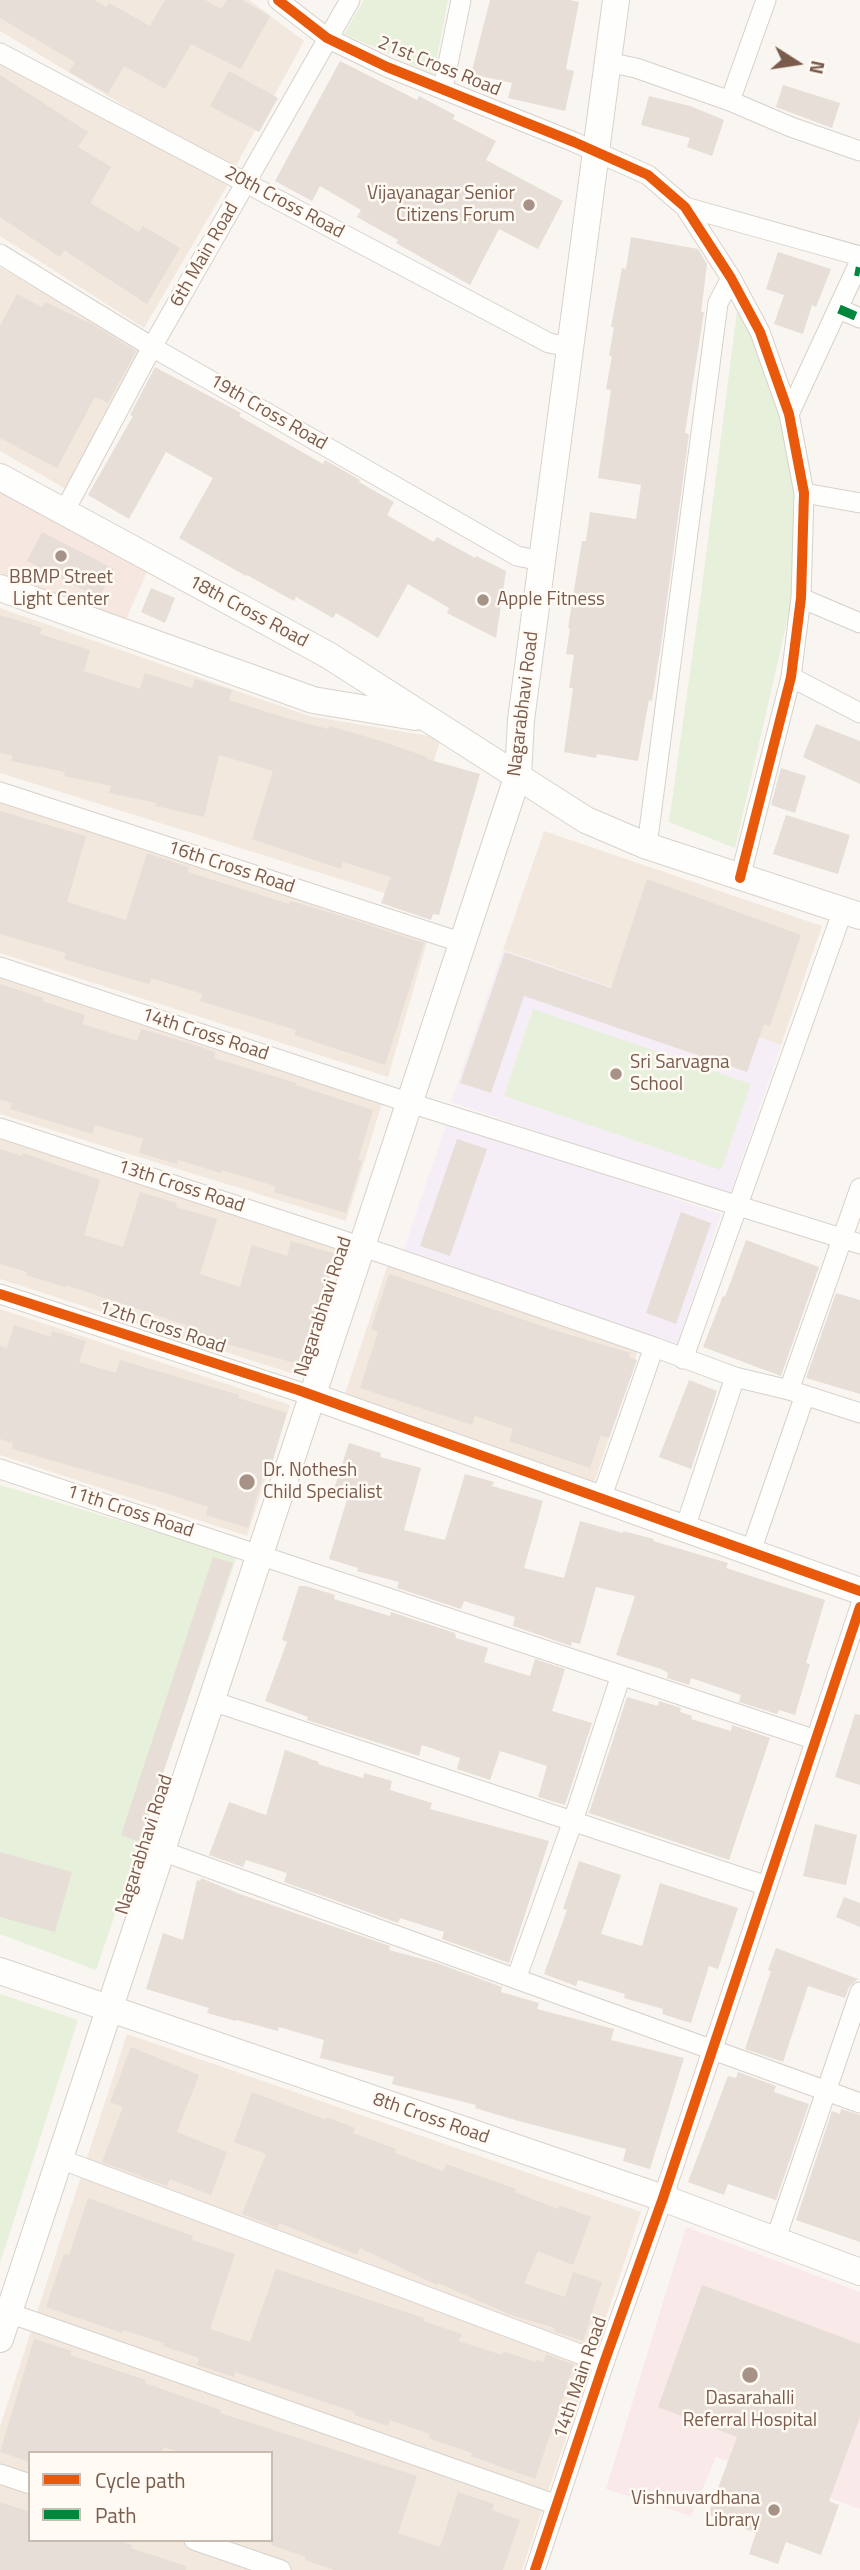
<!DOCTYPE html>
<html>
<head>
<meta charset="utf-8">
<style>
  body { margin:0 }
  #map { position:relative; width:860px; height:2570px; overflow:hidden; background:#f9f5f0; font-family:"Titillium Web",sans-serif }
  canvas { display:block }
  .legend { position:absolute; left:28px; top:2451px; width:245px; height:91px; box-sizing:border-box; background:#fffaf3; border:2px solid #cabbb1; margin:0; padding:9px 12px; list-style:none; font-size:21px; color:#7a5c4d }
  .legend li { display:flex; align-items:center; gap:14px; height:35px }
  .legend b { width:35px; border:2px solid #cabbb1 }
  .north { position:absolute; left:762px; top:28px; width:70px; height:70px; -webkit-text-stroke:5px #fffaf3; paint-order:stroke; rotate:102deg; font-size:19px; font-weight:700; line-height:28px; text-align:center; color:#7a5c4d }
  .north::after { content:''; display:block; margin:auto; width:24px; height:32px; background:#7a5c4d; clip-path:polygon(50% 0,100% 100%,50% 72%,0 100%) }
</style>
</head>
<body>
<div id="map">
<canvas width="860" height="2570"></canvas>
<ul class="legend">
<li><b style="height:9px;background:#e8590c"></b>Cycle path</li>
<li><b style="height:9px;background:#00873e"></b>Path</li>
</ul>
<div class="north">N</div>
</div>
<script>
const ctx = document.querySelector('canvas').getContext('2d');
ctx.lineJoin = 'round';
function paint(path, color) {
  ctx.fillStyle = color;
  ctx.fill(path, 'evenodd');
}
function toPath(rows) {
  const path = new Path2D();
  for (const r of rows) {
    path.moveTo(r[0], r[1]);
    for (let i = 2; i < r.length; i += 2) path.lineTo(r[i], r[i + 1]);
  }
  return path;
}
function stroke(path, color, width, dash) {
  ctx.strokeStyle = color;
  ctx.lineWidth = width;
  ctx.lineCap = dash ? 'butt' : 'round';
  ctx.setLineDash(dash || []);
  ctx.stroke(path);
}
function drawText(font, color, halo, rows, align = 'center') {
  ctx.font = font + ' "Titillium Web",sans-serif';
  ctx.lineWidth = 5;
  ctx.setLineDash([]);
  ctx.textBaseline = 'middle';
  ctx.strokeStyle = halo;
  ctx.fillStyle = color;
  for (const [text, x, y, turn = 0] of rows) {
    ctx.save();
    ctx.translate(x, y);
    ctx.rotate((+turn || 0) * Math.PI / 180);
    ctx.textAlign = isNaN(turn) ? turn : align;
    if (halo) ctx.strokeText(text, 0, 0);
    ctx.fillText(text, 0, 0);
    ctx.restore();
  }
}
const residential = toPath([
  [0,0,249,0,304,41,233,171,0,31],
  [0,53,228,184,144,328,0,236],
  [0,267,142,350,66,489,0,451],
  [0,608,309,716,441,738,391,895,0,773],
  [0,800,429,935,388,1077,0,953],
  [544,831,822,926,781,1045,503,950],
  [0,977,382,1103,346,1221,0,1114],
  [0,1138,339,1248,300,1376,0,1279],
  [388,1264,639,1347,592,1489,341,1406],
  [0,1309,290,1405,247,1536,0,1455],
  [127,2034,641,2212,522,2570,0,2570,0,2427],
  [30,2453,271,2453,271,2540,30,2540]
]);
const commercial = toPath([
  [0,488,148,570,126,619,0,573]
]);
const education = toPath([
  [503,950,781,1045,729,1197,451,1102],
  [447,1122,721,1214,677,1344,403,1252]
]);
const medical = toPath([
  [686,2227,860,2292,860,2509,716,2457,691,2516,606,2489]
]);
const green = toPath([
  [364,0,448,0,434,74,344,34],
  [738,304,754,334,787,429,798,524,790,609,735,848,669,822,701,594],
  [533,1009,751,1084,721,1170,504,1096],
  [0,1485,237,1556,96,1970,0,1934],
  [0,1994,78,2020,0,2263]
]);
const building = toPath([
  [0,0,94,0,106,7,109,3,150,26,165,0,205,0,221,9,227,0,242,0,270,16,241,69,191,44,165,89,124,66,108,94,69,72,75,62,0,18],
  [490,0,570,0,579,2,566,69,574,71,565,111,508,98,512,83,471,74],
  [340,61,417,100,419,96,455,115,453,119,496,141,486,160,563,201,538,249,499,229,470,285,396,243,398,240,357,217,361,210,320,186,312,201,275,181],
  [229,71,278,98,259,132,210,106],
  [0,75,88,132,78,147,111,167,91,202,92,204,139,232,143,226,180,248,147,304,64,250,60,257,0,217],
  [783,85,840,103,832,128,776,107],
  [649,96,690,106,724,120,712,156,687,147,690,138,641,125],
  [631,237,698,249,707,264,701,312,704,312,685,433,689,434,661,645,652,701,649,700,638,761,597,754,596,758,564,752,573,688,569,688,574,655,566,654,570,629,568,628,582,541,586,541,590,512,636,519,641,485,598,478,611,390,606,389,612,356,609,356,614,327,611,327,622,268,626,269],
  [778,252,831,269,816,307,812,305,803,334,774,324,784,295,766,289],
  [17,294,42,307,45,302,92,324,136,351,108,403,95,397,57,468,0,438,0,326],
  [155,367,241,413,239,416,323,464,325,460,360,480,359,482,394,502,387,515,434,542,437,537,475,558,476,556,506,571,496,638,447,613,449,608,408,584,378,638,336,613,333,618,296,597,294,601,247,575,246,576,179,538,213,478,166,452,129,519,88,495,133,416,130,415],
  [42,532,114,569,99,598,27,561],
  [151,588,175,598,165,623,141,612],
  [0,615,42,628,40,634,90,650,84,671,140,689,145,673,192,688,195,679,232,690,229,700,286,718,328,729,329,726,378,740,427,757,427,759,480,774,439,915,433,914,431,920,381,903,391,877,343,862,341,869,252,839,273,771,219,755,204,817,156,806,157,803,109,793,111,786,64,776,65,772,11,761,13,756,0,753],
  [816,724,860,741,860,784,803,757],
  [781,768,806,776,795,813,771,805],
  [0,811,86,836,67,902,126,920,147,853,189,867,188,872,289,904,290,901,335,914,424,943,385,1065,294,1035,296,1030,200,1001,203,994,151,978,149,984,100,970,64,959,66,953,0,934],
  [786,815,850,835,838,874,773,854],
  [647,879,801,935,770,1026,764,1024,747,1072,524,996,491,1093,460,1083,505,952,611,988],
  [0,984,43,998,42,1001,85,1015,82,1024,137,1041,141,1029,186,1042,216,1052,214,1058,296,1083,296,1085,373,1110,358,1160,362,1161,346,1213,274,1192,275,1186,222,1170,221,1173,178,1160,177,1164,139,1153,143,1139,95,1125,92,1134,10,1109,12,1103,0,1099],
  [457,1139,487,1149,450,1256,420,1246],
  [0,1149,22,1156,23,1153,100,1180,84,1235,123,1247,140,1192,177,1203,176,1207,217,1219,200,1274,240,1287,252,1245,287,1256,291,1241,336,1254,302,1365,223,1343,185,1329,186,1325,66,1285,65,1287,26,1275,27,1272,0,1264],
  [681,1212,711,1223,676,1324,646,1313],
  [746,1240,819,1267,781,1376,703,1347,723,1296,725,1297],
  [389,1274,554,1330,630,1353,629,1357,637,1360,609,1438,601,1435,590,1468,509,1441,513,1429,475,1416,472,1425,360,1388,378,1332,371,1329],
  [836,1293,860,1300,860,1394,806,1378],
  [14,1325,51,1337,52,1331,86,1341,79,1362,116,1373,120,1360,239,1395,238,1398,287,1413,272,1463,267,1462,248,1528,206,1515,208,1507,172,1495,12,1449,13,1443,0,1439,0,1346,7,1348],
  [689,1380,717,1391,691,1469,659,1457],
  [349,1443,381,1453,380,1457,421,1468,404,1530,445,1540,465,1474,494,1482,492,1486,543,1501,524,1568,564,1578,580,1521,623,1533,623,1531,654,1539,653,1541,728,1563,726,1568,825,1600,806,1663,810,1664,795,1715,779,1710,777,1714,739,1702,741,1695,691,1678,689,1685,667,1678,668,1673,661,1669,616,1655,635,1596,596,1587,580,1644,572,1642,571,1646,513,1626,515,1617,464,1601,461,1609,397,1588,399,1582,357,1571,358,1568,329,1559,348,1496,333,1492],
  [213,1557,233,1563,140,1842,121,1835],
  [299,1586,306,1586,335,1595,334,1599,390,1616,391,1612,455,1633,456,1638,488,1648,484,1662,530,1676,535,1659,565,1669,552,1711,592,1723,565,1805,538,1797,547,1766,500,1751,490,1780,457,1769,460,1758,422,1745,419,1756,307,1720,308,1717,265,1701,287,1642,282,1640],
  [627,1697,658,1706,659,1701,681,1708,680,1712,692,1716,691,1719,731,1731,732,1725,770,1738,729,1860,589,1813],
  [855,1714,860,1715,860,1785,835,1777],
  [285,1750,319,1762,318,1764,363,1778,364,1773,392,1781,390,1790,432,1803,430,1809,549,1841,509,1963,442,1939,444,1932,400,1918,398,1923,284,1882,287,1873,246,1860,243,1867,209,1855,229,1802,266,1815],
  [815,1824,857,1835,846,1885,803,1876],
  [0,1852,72,1872,55,1932,0,1917],
  [579,1861,621,1875,601,1934,642,1946,660,1883,738,1908,718,1969,709,1966,691,2023,662,2014,663,2009,624,1998,625,1994,578,1980,576,1986,544,1974,567,1910,563,1909],
  [201,1878,237,1893,390,1946,389,1950,434,1962,502,1987,501,1992,539,2003,537,2009,614,2029,611,2040,684,2058,650,2169,623,2161,626,2149,515,2120,475,2108,476,2105,392,2084,394,2077,320,2058,324,2040,279,2027,278,2031,237,2020,236,2021,207,2013,209,2008,146,1989,163,1933,183,1940,197,1880,200,1881],
  [844,1897,860,1903,860,1927,836,1917],
  [776,1948,858,1979,849,1987,845,1998,808,1986,783,2062,745,2049,771,1971,768,1970],
  [131,2047,199,2075,177,2132,227,2152,211,2195,170,2179,167,2186,102,2162,123,2107,110,2102],
  [738,2072,776,2086,774,2092,809,2104,776,2200,728,2184,724,2195,688,2182,728,2076,736,2078],
  [252,2092,326,2120,327,2117,355,2128,353,2133,396,2149,395,2153,443,2171,446,2164,516,2189,515,2192,558,2209,559,2205,591,2217,573,2265,538,2251,524,2283,565,2297,573,2272,602,2282,583,2341,554,2331,555,2328,511,2315,438,2283,437,2285,360,2248,357,2255,279,2223,278,2228,242,2214,266,2154,234,2142],
  [841,2109,860,2115,860,2242,796,2220,832,2111,840,2114],
  [88,2198,193,2236,192,2240,235,2254,210,2329,250,2342,276,2269,424,2318,423,2321,462,2334,459,2341,502,2355,503,2351,535,2362,536,2360,543,2362,546,2354,574,2365,535,2479,471,2456,472,2453,428,2438,430,2434,390,2420,388,2426,354,2415,355,2412,235,2372,234,2377,197,2365,199,2358,163,2346,164,2343,123,2330,122,2333,46,2307,64,2254,69,2255],
  [702,2285,860,2344,860,2417,829,2501,839,2505,821,2555,786,2542,778,2564,749,2554,756,2533,708,2515,737,2437,658,2407],
  [34,2339,72,2351,70,2355,146,2380,145,2383,221,2410,220,2413,417,2476,398,2533,440,2547,458,2492,494,2504,492,2510,520,2520,503,2570,334,2570,305,2560,306,2557,271,2545,271,2453,181,2453,164,2447,162,2453,30,2453,30,2462,0,2452],
  [0,2502,30,2512,30,2540,116,2540,132,2545,131,2548,186,2566,186,2570,0,2570]
]);
const street = toPath([
  [278,0,327,38,387,67,574,142,648,175,685,207,731,278,760,332,789,414,804,493,801,598,791,677,740,878],
  [0,53,549,343,570,347],
  [607,62,636,68,730,101,791,127,860,151],
  [443,88,461,0],
  [730,101,766,0],
  [685,207,860,256],
  [0,254,152,347,517,556,541,561],
  [839,309,860,318],
  [789,414,860,261],
  [804,493,860,503],
  [64,512,152,347,350,0],
  [801,598,860,623],
  [791,677,860,713],
  [0,792,463,943],
  [647,846,718,303,731,278],
  [0,967,410,1103,860,1244],
  [0,1128,387,1255,654,1347,601,1499],
  [0,1294,312,1396],
  [654,1347,735,1377,685,1528],
  [683,1359,843,910],
  [735,1377,789,1390,860,1413],
  [789,1390,860,1188],
  [0,1469,816,1740],
  [751,1551,805,1395],
  [212,1701,767,1886],
  [162,1851,860,2103],
  [516,1979,573,1821,621,1675],
  [60,2159,604,2363],
  [775,2241,860,1992],
  [9,2313,557,2505],
  [0,2474,30,2484],
  [194,2540,281,2570],
  [535,2570,604,2363,663,2198,860,1607]
]);
const secondary = toPath([
  [0,477,328,655,586,820,647,846,860,916],
  [0,588,313,700,415,717],
  [312,1396,860,1591],
  [0,1971,663,2198,860,2272],
  [0,2339,518,775,521,720,616,0]
]);
const quiet = toPath([
  [855,271,860,272],
  [839,309,860,318]
]);
const cycleway = toPath([
  [278,0,327,38,387,67,574,142,648,175,685,207,731,278,760,332,789,414,804,493,801,598,791,677,740,878],
  [0,1294,298,1390,860,1591],
  [535,2570,604,2363,663,2198,860,1607]
]);
const markers = [
  [529,205,7,"#a69286"],
  [61,556,7,"#a69286"],
  [483,600,7,"#a69286"],
  [616,1074,7,"#a69286"],
  [247,1482,9,"#a69286"],
  [750,2375,9,"#a69286"],
  [774,2510,7,"#a69286"]
];
const streetNames = [
  ["21st Cross Road",439,67,22],
  ["20th Cross Road",284,203,28],
  ["6th Main Road",205,255,-60],
  ["19th Cross Road",268,413,30],
  ["18th Cross Road",248,612,28],
  ["Nagarabhavi Road",524,704,-83],
  ["16th Cross Road",231,868,18],
  ["14th Cross Road",205,1035,18],
  ["13th Cross Road",181,1187,18],
  ["Nagarabhavi Road",324,1307,-72],
  ["12th Cross Road",162,1328,18],
  ["11th Cross Road",130,1512,18],
  ["Nagarabhavi Road",145,1845,-72],
  ["8th Cross Road",431,2119,19],
  ["14th Main Road",581,2378,-71]
];
const poiNames = [
  ["Vijayanagar Senior",515,194,"right"],
  ["Citizens Forum",515,216,"right"],
  ["BBMP Street",61,578,"center"],
  ["Light Center",61,600,"center"],
  ["Apple Fitness",497,600],
  ["Sri Sarvagna",630,1063],
  ["School",630,1085],
  ["Dr. Nothesh",263,1471],
  ["Child Specialist",263,1493],
  ["Dasarahalli",750,2399,"center"],
  ["Referral Hospital",750,2421,"center"],
  ["Vishnuvardhana",760,2499,"right"],
  ["Library",760,2521,"right"]
];
paint(residential, '#f2e8de');
paint(commercial, '#f6e8e1');
paint(education, '#f6eef6');
paint(medical, '#fae9e9');
paint(green, '#e7f0db');
paint(building, '#e6ded7');
stroke(street, '#d7d1cb', 21);
stroke(secondary, '#d9d2cb', 28);
stroke(street, '#fefefd', 19);
stroke(secondary, '#fefefd', 26);
stroke(quiet, '#00873e', 9, [18, 9]);
stroke(cycleway, '#e8590c', 10);
for (const [x, y, r, color] of markers) {
  const dot = new Path2D();
  dot.arc(x, y, r, 0, 2 * Math.PI);
  ctx.fillStyle = color;
  ctx.fill(dot);
  stroke(dot, '#fffaf3', 2.5);
}
drawText('19px', '#7a5c4d', '#fffaf3', streetNames);
drawText('19px', '#7a5c4d', '#fffaf3', poiNames, 'left');
</script>
</body>
</html>
